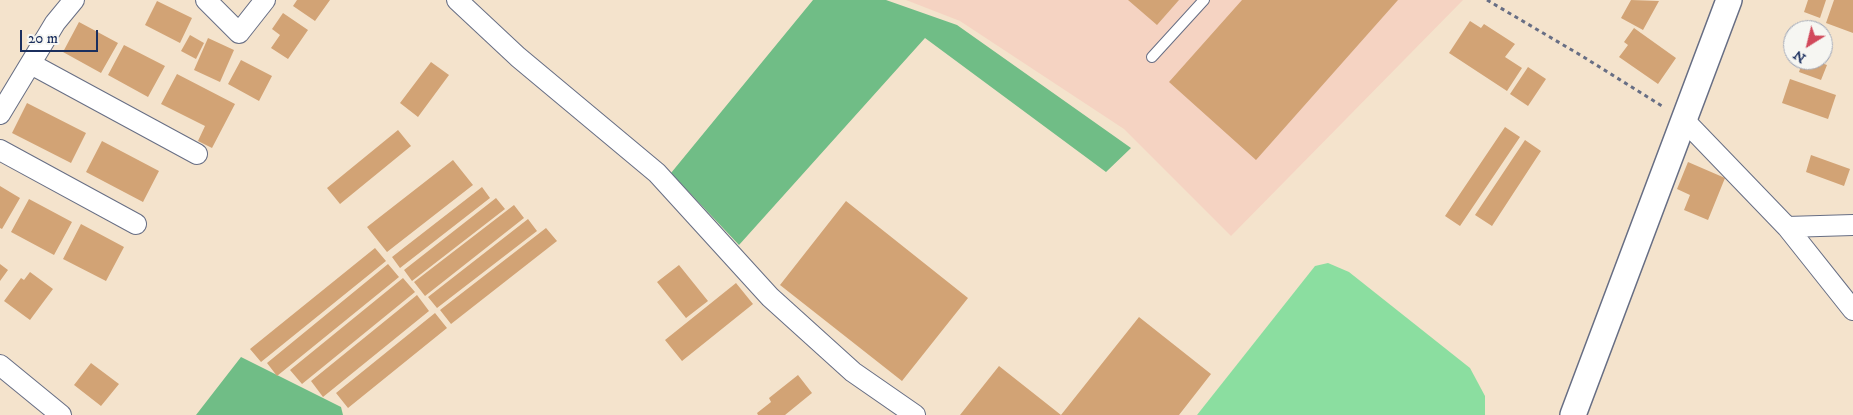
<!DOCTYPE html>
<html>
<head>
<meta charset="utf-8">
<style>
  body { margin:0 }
  #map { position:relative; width:1853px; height:415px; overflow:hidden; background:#f4e3cc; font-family:"IM FELL DW Pica",serif }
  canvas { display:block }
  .north { position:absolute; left:1783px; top:20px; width:50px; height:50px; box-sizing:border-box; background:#f6f6f2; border:1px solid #9ea6b7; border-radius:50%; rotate:216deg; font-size:14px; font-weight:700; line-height:20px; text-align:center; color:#1b2f5e }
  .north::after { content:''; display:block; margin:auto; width:18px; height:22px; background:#d1495b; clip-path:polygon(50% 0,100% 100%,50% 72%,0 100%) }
  .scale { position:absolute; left:20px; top:30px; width:78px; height:22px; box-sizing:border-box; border:2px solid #1b2f5e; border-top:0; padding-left:6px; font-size:15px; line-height:18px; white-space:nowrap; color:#1b2f5e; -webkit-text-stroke:4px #f6f6f2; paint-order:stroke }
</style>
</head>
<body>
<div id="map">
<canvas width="1853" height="415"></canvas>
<div class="north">N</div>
<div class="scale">20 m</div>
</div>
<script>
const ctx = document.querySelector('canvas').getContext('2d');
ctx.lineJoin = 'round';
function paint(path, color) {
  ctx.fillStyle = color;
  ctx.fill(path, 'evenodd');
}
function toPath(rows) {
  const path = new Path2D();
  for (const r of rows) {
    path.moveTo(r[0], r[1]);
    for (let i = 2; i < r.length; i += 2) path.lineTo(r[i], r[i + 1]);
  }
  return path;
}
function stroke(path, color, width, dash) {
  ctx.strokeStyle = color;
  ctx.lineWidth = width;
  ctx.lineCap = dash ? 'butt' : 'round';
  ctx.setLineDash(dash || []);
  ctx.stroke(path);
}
const built = toPath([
  [906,0,1463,0,1231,236,1124,129,960,21]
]);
const green = toPath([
  [1328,263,1349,272,1470,368,1485,396,1485,415,1197,415,1315,266]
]);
const forest = toPath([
  [813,0,886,0,957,25,1131,148,1106,172,925,38,739,245,671,173],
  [241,357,341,407,343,415,196,415]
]);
const building = toPath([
  [297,0,330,0,315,21,293,6],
  [1128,0,1179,0,1157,25],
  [1242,0,1398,0,1256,160,1169,82],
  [1631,0,1659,1,1643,30,1621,18],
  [1808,0,1826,0,1820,18,1804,12],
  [1834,0,1853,0,1853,33,1826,23],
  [157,1,192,18,180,43,145,25],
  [283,13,308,30,288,59,271,48,280,35,272,29],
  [1470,21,1481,28,1484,24,1515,44,1505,57,1522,68,1507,91,1449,53],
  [79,22,118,43,101,73,63,52],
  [1634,28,1676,58,1658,84,1619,57,1628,45,1624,42],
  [190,35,204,43,196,59,181,51],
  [208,38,234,50,220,82,194,70],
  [124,45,165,66,148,97,108,75],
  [241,60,272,76,259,101,228,84],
  [1803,60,1813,60,1827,65,1821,80,1799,72],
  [431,62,449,75,418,117,400,103],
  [1528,67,1546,79,1528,106,1510,94],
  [177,74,235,104,212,148,198,141,205,126,161,104],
  [1790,79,1836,95,1828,119,1782,103],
  [27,103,86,133,71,163,12,133],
  [1505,127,1520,137,1460,226,1445,216],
  [398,130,411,146,340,204,327,188],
  [1525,140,1541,151,1492,226,1475,215],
  [102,141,159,171,143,202,86,172],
  [1811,155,1850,169,1844,186,1806,172],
  [453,160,473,185,387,252,367,227],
  [1688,162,1725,178,1708,220,1684,210,1690,195,1677,189],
  [0,186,20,198,2,229,0,228],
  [482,187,490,198,400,268,392,257],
  [496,198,505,209,412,281,404,270],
  [29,199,72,222,54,255,11,232],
  [846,201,968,298,902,381,780,285],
  [514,205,524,218,425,296,414,282],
  [528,219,537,231,437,308,428,297],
  [81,224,124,247,106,281,63,259],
  [546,228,557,241,451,324,440,310],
  [375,248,386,261,261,362,250,349],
  [0,264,8,270,0,281],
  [388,264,399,277,277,376,267,363],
  [679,265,708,301,686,318,657,282],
  [30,272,53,289,30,320,4,301,21,278,24,280],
  [403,278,415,292,302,384,290,370],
  [736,283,753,304,682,361,665,340],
  [417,295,429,311,323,397,311,381],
  [435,313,447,328,348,408,336,393],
  [1139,317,1211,374,1179,415,1061,415],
  [91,363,119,384,101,406,74,385],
  [999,366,1061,415,960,415],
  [798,375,812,393,785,415,758,415,757,413,771,402,769,398]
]);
const path = toPath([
  [1487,0,1582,56,1662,106]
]);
const service = toPath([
  [1152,57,1204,0]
]);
const minor = toPath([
  [206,0,239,33,265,0],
  [457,0,518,57,657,173,770,297,853,372,915,415],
  [31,64,197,154],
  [0,114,55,23,74,0],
  [1684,120,1787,227,1853,310],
  [0,150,136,224],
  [1787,227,1853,225],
  [0,365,61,415]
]);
const tertiary = toPath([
  [1573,415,1729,0]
]);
paint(built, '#f5d3c2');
paint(green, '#8bdea0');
paint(forest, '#70bd86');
paint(building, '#d2a375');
stroke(service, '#676e84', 12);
stroke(minor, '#676e84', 22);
stroke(tertiary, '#676e84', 28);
stroke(path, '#676e84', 3, [4, 4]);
stroke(service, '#fff', 10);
stroke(minor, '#fff', 20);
stroke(tertiary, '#fff', 25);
</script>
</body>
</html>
